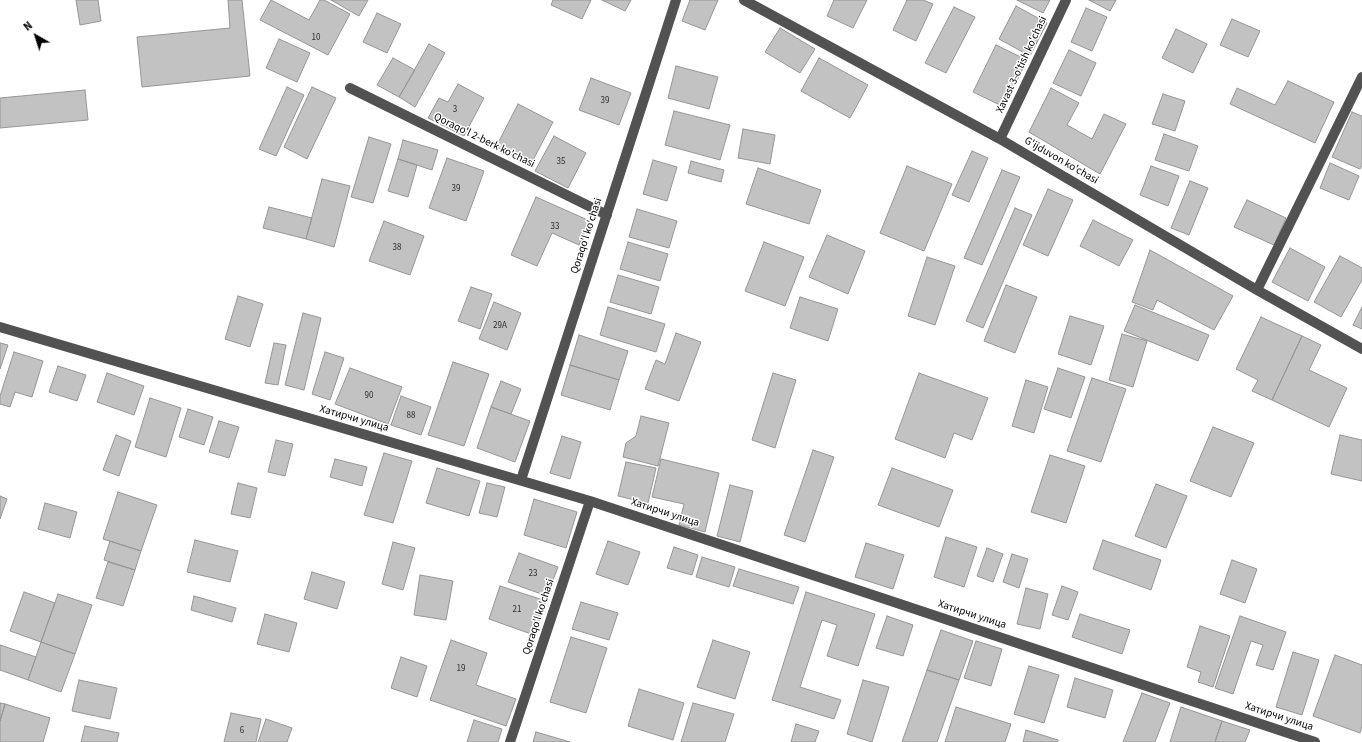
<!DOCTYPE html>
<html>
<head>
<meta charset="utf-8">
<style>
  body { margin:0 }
  #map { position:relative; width:1362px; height:742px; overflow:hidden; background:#fff; font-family:"Source Sans 3",sans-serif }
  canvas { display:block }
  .north { position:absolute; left:16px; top:16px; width:40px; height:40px; -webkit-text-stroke:3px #fff; paint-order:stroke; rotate:321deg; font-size:11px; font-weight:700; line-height:16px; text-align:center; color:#000 }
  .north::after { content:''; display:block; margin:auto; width:14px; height:18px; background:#000; clip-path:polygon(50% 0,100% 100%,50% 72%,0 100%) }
</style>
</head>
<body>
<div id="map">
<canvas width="1362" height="742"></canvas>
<div class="north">N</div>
</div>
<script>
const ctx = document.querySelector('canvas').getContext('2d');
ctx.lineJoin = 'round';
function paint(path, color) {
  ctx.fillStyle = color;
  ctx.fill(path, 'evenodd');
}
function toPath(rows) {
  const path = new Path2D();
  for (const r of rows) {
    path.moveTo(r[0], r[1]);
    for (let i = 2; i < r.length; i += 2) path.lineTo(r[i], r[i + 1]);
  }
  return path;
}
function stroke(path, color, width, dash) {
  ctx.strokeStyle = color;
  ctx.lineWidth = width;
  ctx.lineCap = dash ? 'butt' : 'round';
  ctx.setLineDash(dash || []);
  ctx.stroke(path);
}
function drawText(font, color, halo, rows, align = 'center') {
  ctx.font = font + ' "Source Sans 3",sans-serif';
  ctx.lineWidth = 3;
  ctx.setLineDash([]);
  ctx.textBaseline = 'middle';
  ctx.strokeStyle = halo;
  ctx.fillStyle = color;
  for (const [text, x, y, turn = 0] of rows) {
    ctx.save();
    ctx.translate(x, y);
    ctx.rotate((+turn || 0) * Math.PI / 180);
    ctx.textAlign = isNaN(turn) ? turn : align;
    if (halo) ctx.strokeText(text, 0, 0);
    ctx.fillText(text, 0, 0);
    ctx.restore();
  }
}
const building = toPath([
  [76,0,98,0,101,21,80,25,76,0],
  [228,0,242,0,250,76,142,87,137,37,230,28,228,0],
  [271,0,309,20,320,0,324,0,350,14,328,55,260,20,271,0],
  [331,0,368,0,359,16,331,0],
  [553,0,591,0,582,19,551,5,553,0],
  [602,0,631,0,625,11,602,0],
  [690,0,718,0,705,30,682,21,690,0],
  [834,0,867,0,853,28,827,16,834,0],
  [907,0,923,0,933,4,916,41,893,30,907,0],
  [1017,0,1050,0,1043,13,1017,0],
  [1089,0,1116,0,1110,11,1089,0],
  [1016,6,1047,23,1030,56,999,39,1016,6],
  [954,7,975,17,946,73,925,63,954,7],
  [1086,8,1107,17,1092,51,1071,42,1086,8],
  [377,13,401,24,387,53,363,42,377,13],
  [1232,19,1260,31,1248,57,1220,45,1232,19],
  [780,28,815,49,800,73,765,52,780,28],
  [1176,29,1207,44,1193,73,1162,58,1176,29],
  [279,39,310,53,297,82,266,68,279,39],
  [429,44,445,53,415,107,399,97,429,44],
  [996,45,1027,60,1004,107,973,92,996,45],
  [1069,50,1096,63,1081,96,1053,83,1069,50],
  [393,58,415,70,399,97,377,85,393,58],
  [819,58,868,85,850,118,801,91,819,58],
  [676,66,718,77,709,109,668,98,676,66],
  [591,78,631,93,619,125,579,110,591,78],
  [1288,81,1334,102,1315,143,1230,104,1237,88,1275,105,1288,81],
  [458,84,484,98,464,136,428,118,439,98,448,102,458,84],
  [287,87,304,95,276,156,259,149,287,87],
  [312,87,336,98,307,159,284,147,312,87],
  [1051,88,1079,103,1067,125,1092,139,1104,114,1126,124,1100,174,1029,132,1051,88],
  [85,90,88,120,0,128,0,98,85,90],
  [1163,94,1185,101,1175,131,1152,124,1163,94],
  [518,104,553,122,531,164,496,147,518,104],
  [674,111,730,125,720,160,665,145,674,111],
  [1352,112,1362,116,1362,165,1360,169,1332,157,1352,112],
  [743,129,775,135,770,164,738,158,743,129],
  [1164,134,1198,146,1189,171,1155,160,1164,134],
  [554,136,586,153,568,188,535,171,554,136],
  [369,137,391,144,373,203,351,197,369,137],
  [403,140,438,150,432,170,398,159,403,140],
  [972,151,988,158,969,202,952,195,972,151],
  [447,158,484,171,466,221,429,208,447,158],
  [398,159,417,165,408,197,388,191,398,159],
  [653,160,677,167,667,201,643,194,653,160],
  [691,161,724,170,721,182,688,173,691,161],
  [1330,163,1359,176,1349,200,1320,188,1330,163],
  [907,166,952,184,924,251,880,233,907,166],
  [1151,166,1179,176,1168,206,1140,195,1151,166],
  [758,168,821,190,809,224,746,204,758,168],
  [1002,170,1020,177,982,265,964,258,1002,170],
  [322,179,350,186,334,247,306,239,322,179],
  [1190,181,1208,188,1189,235,1171,228,1190,181],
  [1048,189,1073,200,1048,256,1023,245,1048,189],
  [536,197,590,221,579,245,552,233,537,266,511,255,536,197],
  [1247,200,1286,218,1274,245,1234,227,1247,200],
  [269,207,312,218,306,239,263,228,269,207],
  [1015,208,1032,215,983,328,966,321,1015,208],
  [637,209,677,221,669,248,629,237,637,209],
  [1093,220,1133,240,1119,266,1080,246,1093,220],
  [384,221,424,236,410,275,369,261,384,221],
  [827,235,865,251,848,294,809,277,827,235],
  [628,242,668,254,660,281,620,269,628,242],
  [764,242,804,257,785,306,745,291,764,242],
  [1290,248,1325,267,1308,301,1272,282,1290,248],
  [1150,250,1233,296,1214,330,1157,300,1153,310,1132,302,1150,250],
  [1340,256,1362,268,1362,280,1341,317,1314,302,1340,256],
  [927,257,955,266,935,325,908,316,927,257],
  [618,275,659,287,651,314,610,302,618,275],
  [1006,285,1037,297,1015,353,984,341,1006,285],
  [471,287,492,294,480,329,458,321,471,287],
  [238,296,263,304,250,347,225,339,238,296],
  [800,297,838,309,828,341,790,328,800,297],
  [494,302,521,313,507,350,479,339,494,302],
  [1135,305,1209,335,1198,361,1124,331,1135,305],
  [608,307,665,324,656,352,600,335,608,307],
  [1362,307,1362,329,1353,325,1362,307],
  [303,313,321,318,304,390,285,385,303,313],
  [1070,316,1104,326,1091,365,1058,354,1070,316],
  [1261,317,1302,336,1272,400,1252,391,1258,380,1236,369,1261,317],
  [676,333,701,342,679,401,645,389,656,360,665,364,676,333],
  [1122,334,1147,341,1133,387,1109,380,1122,334],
  [579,335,628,351,619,380,570,365,579,335],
  [1302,336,1321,345,1309,370,1347,388,1329,427,1272,400,1302,336],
  [0,343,8,345,0,369,0,343],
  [274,343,286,345,278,385,265,383,274,343],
  [14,352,43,361,32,397,15,392,10,407,0,404,0,396,14,352],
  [325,352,344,358,330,400,312,394,325,352],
  [453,362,489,374,464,446,428,435,453,362],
  [570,365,619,380,610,410,561,395,570,365],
  [58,366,86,375,77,401,49,392,58,366],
  [350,368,402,387,388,424,335,404,350,368],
  [1058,368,1085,377,1071,418,1044,409,1058,368],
  [107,373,144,386,134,415,97,402,107,373],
  [773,373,796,380,775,448,752,440,773,373],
  [919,373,988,398,972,440,954,433,945,458,895,439,919,373],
  [1092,378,1126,389,1101,462,1067,451,1092,378],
  [1026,380,1048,387,1034,433,1012,426,1026,380],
  [501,381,521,389,511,414,491,407,501,381],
  [401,396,431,407,421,435,391,425,401,396],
  [150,398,181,408,166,457,135,447,150,398],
  [491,407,530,421,515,462,477,448,491,407],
  [188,409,213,417,204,445,179,437,188,409],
  [641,416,669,423,658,466,623,457,626,443,636,436,641,416],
  [219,421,239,427,229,458,209,452,219,421],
  [1213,427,1254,443,1231,497,1190,481,1213,427],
  [116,435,131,441,119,476,103,470,116,435],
  [1340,435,1362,440,1362,481,1331,474,1340,435],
  [562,436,581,442,570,479,550,473,562,436],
  [276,440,293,444,285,476,268,472,276,440],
  [813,450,834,457,805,542,784,535,813,450],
  [384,453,412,461,393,523,364,515,384,453],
  [1050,455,1085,466,1066,523,1031,512,1050,455],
  [335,459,367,467,362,486,330,477,335,459],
  [661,459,719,473,705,532,679,525,684,504,652,497,661,459],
  [626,462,656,468,648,503,618,496,626,462],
  [437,468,480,481,469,516,426,503,437,468],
  [892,468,953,490,939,527,878,505,892,468],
  [238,483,257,488,250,518,231,514,238,483],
  [487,483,505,487,497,517,479,513,487,483],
  [1156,484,1187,496,1166,548,1135,536,1156,484],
  [730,485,753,491,740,542,717,536,730,485],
  [118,492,157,505,141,551,103,539,118,492],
  [0,496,7,499,0,519,0,496],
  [534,499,577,512,566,548,524,535,534,499],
  [45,503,77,512,70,538,38,529,45,503],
  [946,537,977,547,964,587,934,577,946,537],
  [195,540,238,551,230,582,187,572,195,540],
  [1103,540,1161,560,1151,590,1093,569,1103,540],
  [110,541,141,551,135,570,104,560,110,541],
  [608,541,640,552,628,585,596,574,608,541],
  [393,542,415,548,403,590,382,584,393,542],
  [866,543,904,555,893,589,855,577,866,543],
  [674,547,698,555,692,575,667,568,674,547],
  [987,548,1003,554,993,582,977,576,987,548],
  [519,553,558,567,547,596,508,582,519,553],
  [1012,554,1028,559,1019,588,1003,582,1012,554],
  [702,557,735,567,729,587,696,577,702,557],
  [1232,560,1257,569,1245,603,1220,594,1232,560],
  [108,562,135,570,123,606,96,598,108,562],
  [739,569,799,587,793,604,733,586,739,569],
  [312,572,345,582,337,609,304,599,312,572],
  [420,575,453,581,446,620,414,615,420,575],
  [500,586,546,601,534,635,489,619,500,586],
  [1062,586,1078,592,1068,620,1052,615,1062,586],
  [1026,588,1048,594,1040,629,1017,624,1026,588],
  [24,592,55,603,41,642,10,631,24,592],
  [806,592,875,614,858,666,827,656,837,625,822,620,800,687,841,700,834,719,772,700,806,592],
  [58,594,92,605,75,654,41,642,58,594],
  [194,596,236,608,232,622,191,610,194,596],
  [581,602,618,613,609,640,572,629,581,602],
  [265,614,297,623,289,652,257,644,265,614],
  [1080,614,1130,630,1122,654,1072,637,1080,614],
  [887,616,913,625,903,656,876,648,887,616],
  [1240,616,1286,632,1273,670,1256,665,1263,645,1251,641,1233,694,1215,688,1240,616],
  [1200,626,1230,636,1213,687,1198,682,1201,672,1187,667,1200,626],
  [941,630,973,641,959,680,927,670,941,630],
  [571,637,607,648,586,713,550,702,571,637],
  [451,640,487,653,476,685,516,699,506,726,430,700,451,640],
  [713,640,750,652,735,699,697,687,713,640],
  [976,641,1002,649,991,686,964,678,976,641],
  [41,642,75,654,61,692,28,680,41,642],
  [0,645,36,657,28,680,0,670,0,645],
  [1293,652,1319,660,1302,715,1276,707,1293,652],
  [1335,655,1362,665,1362,726,1360,733,1313,716,1335,655],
  [401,657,427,666,417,697,391,688,401,657],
  [1029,666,1059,675,1044,723,1014,714,1029,666],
  [927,670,959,680,937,742,902,742,927,670],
  [1075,678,1113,690,1105,718,1067,707,1075,678],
  [79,680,117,688,110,719,72,711,79,680],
  [863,680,889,687,872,742,847,734,863,680],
  [639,689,684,703,673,740,628,726,639,689],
  [1142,693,1170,703,1155,742,1123,742,1142,693],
  [0,703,5,704,0,721,0,703],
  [693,703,734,714,725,742,681,742,693,703],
  [5,704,50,718,43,742,0,742,0,721,5,704],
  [956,707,1011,724,1005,742,945,742,956,707],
  [1181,707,1222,721,1215,742,1170,742,1181,707],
  [231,713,261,719,256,742,224,742,231,713],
  [266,719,292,728,287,742,258,742,266,719],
  [474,720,502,729,498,742,467,742,474,720],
  [1222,721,1250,730,1245,742,1215,742,1222,721],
  [796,724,819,731,815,742,791,742,796,724],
  [85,726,119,733,117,742,81,742,85,726],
  [1026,730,1058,740,1058,742,1023,742,1026,730],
  [536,732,570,742,533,742,536,732]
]);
const minor = toPath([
  [744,0,1000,139,1257,290,1362,349],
  [350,88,607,215],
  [1000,139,1066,0],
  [1257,290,1362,77],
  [0,327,590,501,1315,742],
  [521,480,676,0],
  [510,742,590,501]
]);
const numberNames = [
  ["10",316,38],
  ["39",605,101],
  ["3",455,110],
  ["35",561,162],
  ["39",456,189],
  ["33",555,227],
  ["38",397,248],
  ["29А",500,326],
  ["90",369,396],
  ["88",411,416],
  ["23",533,574],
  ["21",517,610],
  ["19",461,669],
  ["6",242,731]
];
const streetNames = [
  ["Xavast 3-o'tish ko'chasi",1022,65,-65],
  ["Qoraqo'l 2-berk ko'chasi",484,141,26],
  ["G'ijduvon ko'chasi",1061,161,30],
  ["Qoraqo'l ko'chasi",587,236,-72],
  ["Хатирчи улица",354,419,16],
  ["Хатирчи улица",665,513,18],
  ["Хатирчи улица",972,615,18],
  ["Qoraqo'l ko'chasi",539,617,-72],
  ["Хатирчи улица",1279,717,18]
];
paint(building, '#c2c2c2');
stroke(building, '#969696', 1);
stroke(minor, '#525252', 10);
drawText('9px', '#303030', null, numberNames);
drawText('11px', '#000', '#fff', streetNames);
</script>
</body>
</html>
